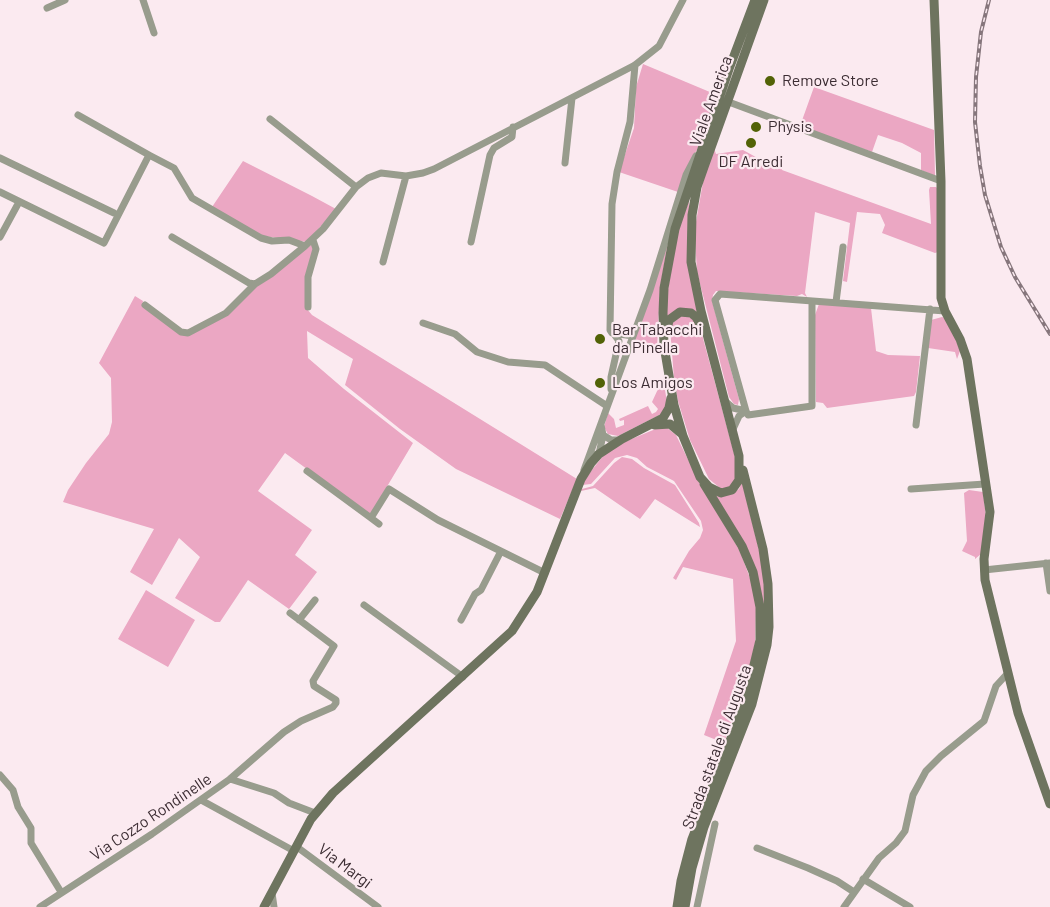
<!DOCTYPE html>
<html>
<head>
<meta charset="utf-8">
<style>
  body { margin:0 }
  canvas { display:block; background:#fbeaf0 }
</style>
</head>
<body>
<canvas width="1050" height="907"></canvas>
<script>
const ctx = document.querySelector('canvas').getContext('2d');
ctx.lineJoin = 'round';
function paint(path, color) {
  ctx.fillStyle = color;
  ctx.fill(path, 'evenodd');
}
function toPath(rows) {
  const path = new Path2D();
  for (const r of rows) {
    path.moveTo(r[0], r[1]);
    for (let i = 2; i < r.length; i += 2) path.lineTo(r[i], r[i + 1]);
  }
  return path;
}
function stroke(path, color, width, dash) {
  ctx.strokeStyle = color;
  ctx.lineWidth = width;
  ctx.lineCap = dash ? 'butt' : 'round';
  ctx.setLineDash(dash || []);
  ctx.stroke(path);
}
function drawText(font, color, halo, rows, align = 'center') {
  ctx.font = font + ' Barlow,sans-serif';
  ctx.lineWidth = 4.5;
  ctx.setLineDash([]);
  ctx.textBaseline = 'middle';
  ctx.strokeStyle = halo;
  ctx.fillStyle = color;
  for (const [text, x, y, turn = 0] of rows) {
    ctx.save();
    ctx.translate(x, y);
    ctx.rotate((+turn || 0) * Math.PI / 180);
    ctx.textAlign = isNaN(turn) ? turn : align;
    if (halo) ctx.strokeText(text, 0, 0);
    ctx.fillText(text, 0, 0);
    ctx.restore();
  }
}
const green = toPath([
  [643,64,717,95,698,148,688,165,678,192,619,172,634,128,636,87],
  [814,87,934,130,935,176,921,170,921,153,902,143,878,135,872,152,800,126],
  [714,148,716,154,743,150,763,161,782,167,782,170,931,224,929,190,930,187,936,187,938,189,938,252,935,253,882,233,885,225,880,214,857,212,847,282,843,281,850,223,815,212,805,293,807,297,802,294,797,296,716,291,713,295,712,301,739,399,738,405,734,404,729,397,697,272,695,238,696,222,703,182],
  [243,161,312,196,336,209,307,242,263,236,212,207],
  [689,201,688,249,697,312,681,308,668,316,666,314,666,302,677,233],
  [668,243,660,288,657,348,652,352,651,347,637,343,633,345],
  [312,244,314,249,307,309,312,315,577,479,560,519,456,469,400,429,345,385,353,359,307,331,308,358,344,389,413,443,370,515,285,453,258,491,312,530,295,555,317,572,289,609,248,580,220,622,215,622,175,598,200,557,179,538,152,585,130,572,154,529,63,502,68,490,86,463,109,434,112,422,111,378,99,363,135,296,143,301,142,305,188,336,226,316,259,284],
  [819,304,871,308,876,351,888,355,920,356,916,392,914,396,827,408,823,403,816,402,815,315],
  [684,314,696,321,701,331,738,468,738,476,730,488,720,488,709,479,690,440,678,401,674,378,670,328,671,324],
  [942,317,945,318,953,332,960,351,957,359,955,352,928,348,931,320],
  [658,380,664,384,667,402,665,412,618,436,608,434,604,427,608,413,614,419,616,428,624,425,624,420,620,421,619,419,648,406,652,414,656,412,658,409,652,402,658,389],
  [666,427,676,435,700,484,740,551,751,581,756,607,755,643,747,679,724,743,704,735,736,641,733,579,683,567,676,580,673,578,689,551,700,538,703,530,701,521,674,481,647,467,637,458,627,455,615,458,591,484,582,485,587,476,604,455,622,443,658,428],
  [622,457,632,459,644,468,675,485,699,523,700,527,655,499,640,519,595,488,581,491,582,489,593,486,614,463],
  [742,482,764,570,766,617,763,602,714,495,733,493,739,489],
  [969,490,983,492,986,517,981,554,975,559,975,557,962,551,967,541,964,493],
  [146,590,195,620,168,667,118,639]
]);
const street = toPath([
  [143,0,154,33],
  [47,8,65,0],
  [726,101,941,181],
  [78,115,149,155],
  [270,119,356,187],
  [0,158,114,213],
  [565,163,572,98],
  [0,192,104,243,149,155,174,168,192,198,261,238,272,241,289,240,305,246,323,229,356,187,368,178,381,173,406,176,423,173,434,169,635,65,659,46,683,0],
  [0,237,19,202],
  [172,237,249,283,255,284,271,274,305,246],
  [471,242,490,155,494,148,512,137,513,127],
  [383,262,406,176],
  [836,302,843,247],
  [145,305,181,332,188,333,226,313,255,284],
  [308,307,308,277,316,249,313,240],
  [423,323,455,334,477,352,508,362,545,365,607,406],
  [633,336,612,333,610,330,612,204,617,172,630,122,635,65],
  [611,389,611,377,619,341,614,334],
  [726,402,733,408,746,411,748,415,812,406,812,301],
  [746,411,715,300,720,294,945,311],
  [601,425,603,435,611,440,619,440],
  [916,425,930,309],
  [733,429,739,416,746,411],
  [597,454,599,454,603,435],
  [584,470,650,290,686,175,696,156],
  [307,471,371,518,389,489,438,520,545,573],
  [911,489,985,484],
  [371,518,379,524],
  [1046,563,1050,591],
  [984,570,1050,563],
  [364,605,463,677],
  [299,620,315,600],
  [461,620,475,594,481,590,501,551],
  [0,775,13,790,18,807,31,828,31,843,61,892],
  [230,779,284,732,301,721,333,707,336,703,336,700,314,686,313,681,334,646,290,613],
  [201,800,294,851],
  [297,847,378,907],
  [757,848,808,868,837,881,854,892],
  [863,879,910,907],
  [272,893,274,907],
  [40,907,152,834,230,779,274,793,289,803,315,813],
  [697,907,715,824],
  [844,907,879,858,896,843,905,831,913,795,926,771,941,756,984,721,996,686,1007,674]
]);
const secondary = toPath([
  [755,0,729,69,675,229,664,288,663,313,664,346,674,405,683,436,700,477,709,487,721,493,732,490,739,480,739,456,701,311,691,262,692,215,697,187,704,167,764,0],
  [934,0,941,181,941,298,945,311,960,339,967,359,990,512,984,559,985,580,1018,713,1050,804],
  [667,331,669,320,680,312,691,313,696,317,701,326],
  [654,425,670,424,682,434],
  [264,907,311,819,333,793,512,631,537,592,581,479,591,463,599,454,622,439,663,418,669,408,671,398],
  [677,907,681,881,692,839,745,702,760,640,760,607,753,572,742,546,704,484],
  [685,907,692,868,704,827,752,704,767,645,769,627,768,584,763,549,743,470]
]);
const rail = toPath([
  [989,0,981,32,976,77,975,122,980,166,985,195,1001,247,1015,277,1050,334]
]);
const markers = [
  [770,81,6,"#526206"],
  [756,127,6,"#526206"],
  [751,143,6,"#526206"],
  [600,339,6,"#526206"],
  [600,383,6,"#526206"]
];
const poiNames = [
  ["Remove Store",782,81],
  ["Physis",768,127],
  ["DF Arredi",751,162,"center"],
  ["Bar Tabacchi",612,330],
  ["da Pinella",612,348],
  ["Los Amigos",612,383]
];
const streetNames = [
  ["Viale America",711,101,-70],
  ["Strada statale di Augusta",717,747,-70],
  ["Via Cozzo Rondinelle",151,817,-34],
  ["Via Margi",345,866,37]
];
paint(green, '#eba7c3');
stroke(street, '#989c8d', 7);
stroke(secondary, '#6e745f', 9);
stroke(rail, '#86767c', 4);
stroke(rail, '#fbeaf0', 1.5, [4.5]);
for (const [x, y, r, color] of markers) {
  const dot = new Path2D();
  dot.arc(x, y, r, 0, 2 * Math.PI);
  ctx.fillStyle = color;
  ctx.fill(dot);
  stroke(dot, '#fbeaf0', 2);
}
drawText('16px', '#3b2c32', '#fbeaf0', poiNames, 'left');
drawText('16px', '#3b2c32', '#fbeaf0', streetNames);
</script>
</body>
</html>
